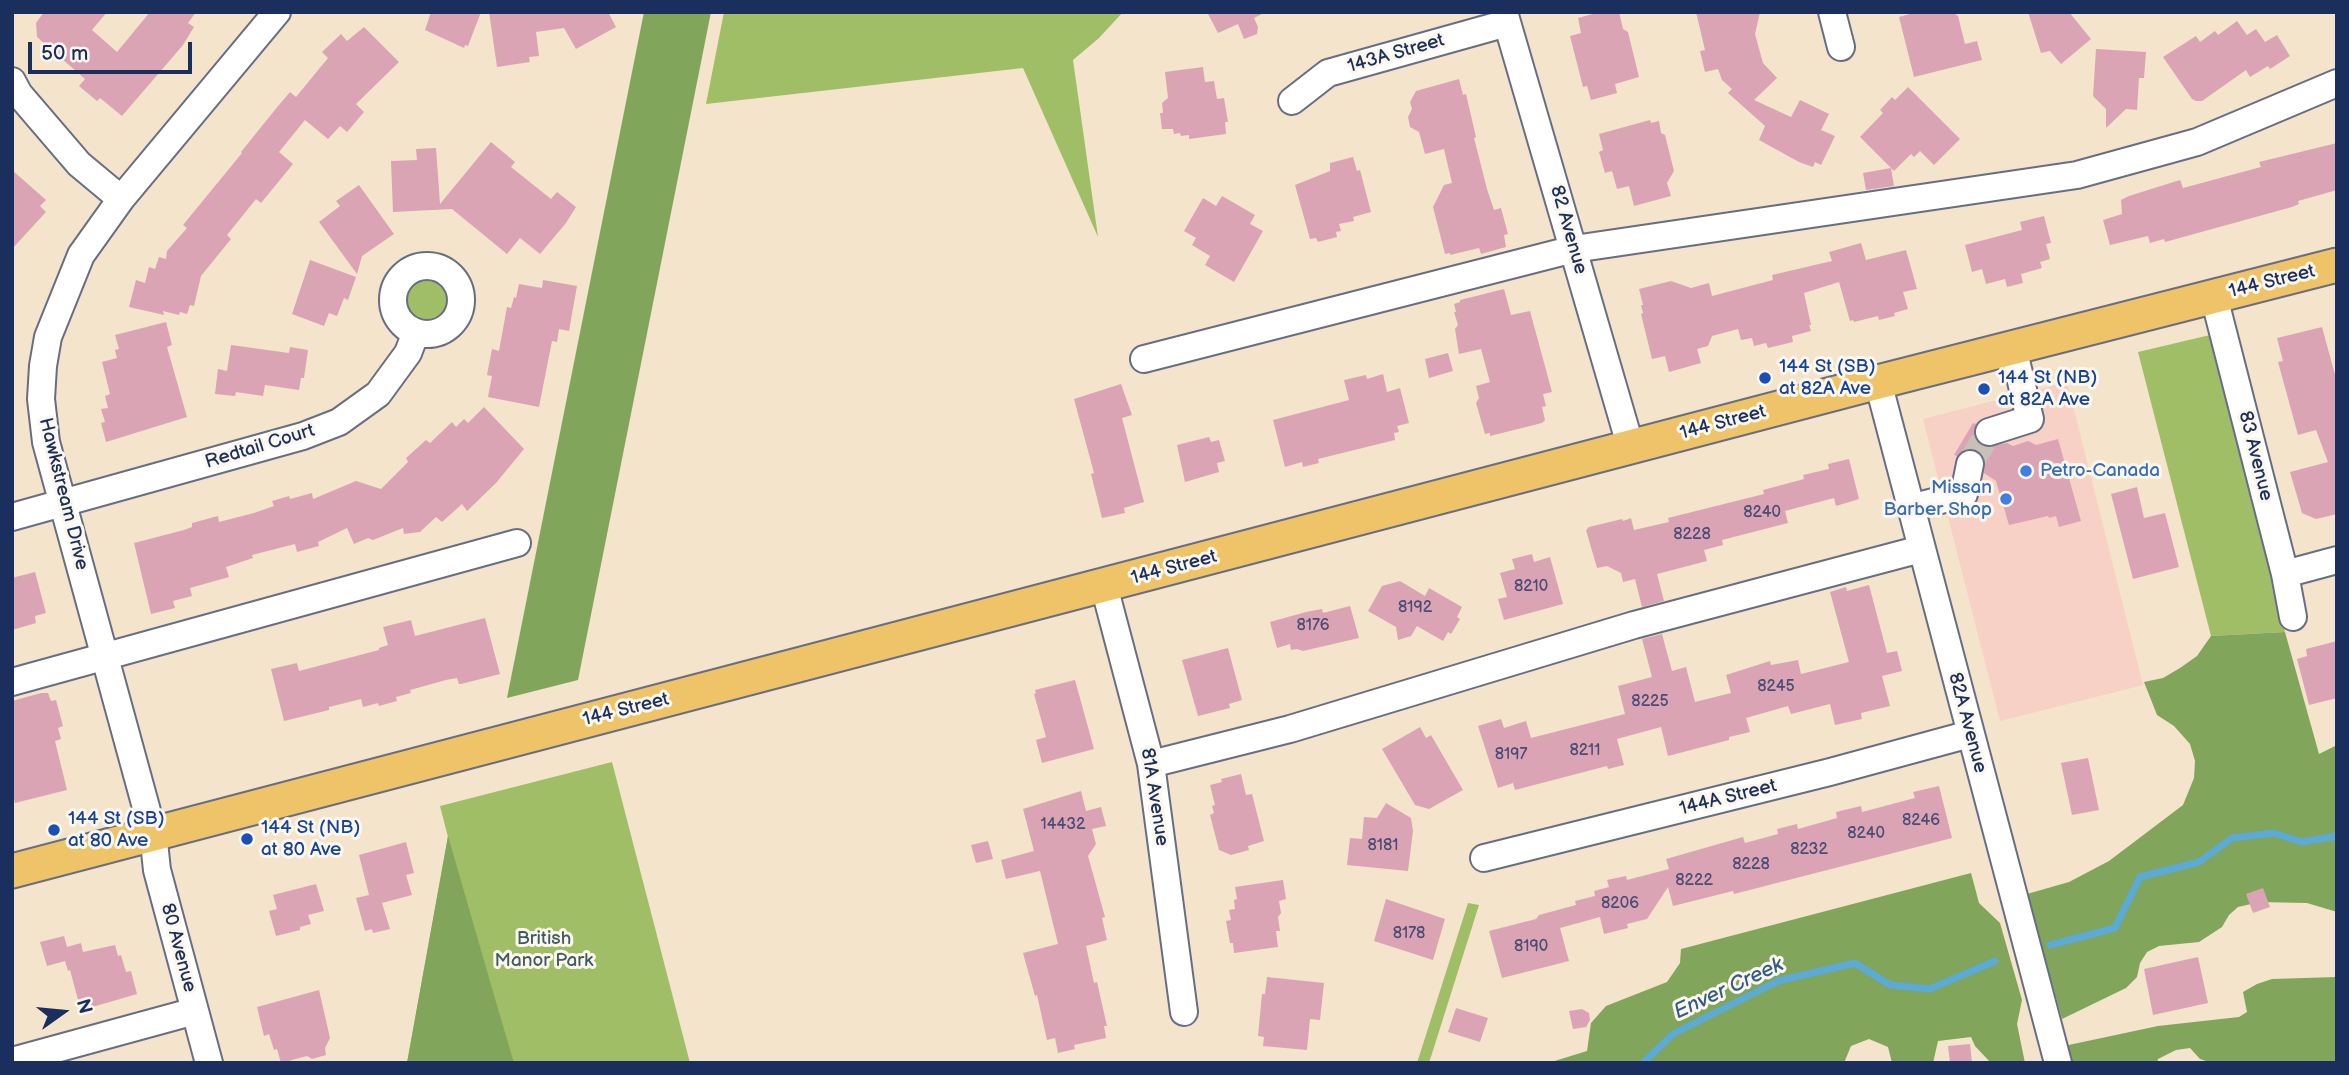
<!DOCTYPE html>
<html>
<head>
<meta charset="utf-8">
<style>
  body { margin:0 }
  #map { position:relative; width:2349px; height:1075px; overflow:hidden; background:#f4e4cb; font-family:"Balsamiq Sans",sans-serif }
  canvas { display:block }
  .frame { position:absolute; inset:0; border:14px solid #1b2f5e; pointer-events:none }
  .north { position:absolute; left:28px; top:977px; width:70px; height:70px; -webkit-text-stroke:5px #fbf7ec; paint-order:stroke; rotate:75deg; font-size:19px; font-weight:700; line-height:28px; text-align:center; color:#1b2f5e }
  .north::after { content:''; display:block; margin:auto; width:24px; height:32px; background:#1b2f5e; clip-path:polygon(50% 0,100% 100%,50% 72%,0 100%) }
  .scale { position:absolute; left:28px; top:42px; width:164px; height:32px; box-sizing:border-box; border:4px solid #1b2f5e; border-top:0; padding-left:9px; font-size:21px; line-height:24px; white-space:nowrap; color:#1b2f5e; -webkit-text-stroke:5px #fbf7ec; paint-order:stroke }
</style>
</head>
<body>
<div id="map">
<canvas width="2349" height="1075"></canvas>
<div class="frame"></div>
<div class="north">N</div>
<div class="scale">50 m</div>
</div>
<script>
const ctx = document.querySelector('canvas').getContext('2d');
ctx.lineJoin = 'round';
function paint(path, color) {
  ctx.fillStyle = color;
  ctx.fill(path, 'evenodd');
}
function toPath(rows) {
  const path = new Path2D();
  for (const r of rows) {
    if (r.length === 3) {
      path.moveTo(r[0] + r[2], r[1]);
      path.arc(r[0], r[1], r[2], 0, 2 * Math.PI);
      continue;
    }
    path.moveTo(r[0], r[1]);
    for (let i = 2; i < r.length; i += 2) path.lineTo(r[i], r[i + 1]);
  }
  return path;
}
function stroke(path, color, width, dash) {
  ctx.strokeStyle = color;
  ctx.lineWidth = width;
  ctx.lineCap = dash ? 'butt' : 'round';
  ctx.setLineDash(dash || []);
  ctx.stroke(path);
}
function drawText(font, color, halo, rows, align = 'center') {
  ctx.font = font + ' "Balsamiq Sans",sans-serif';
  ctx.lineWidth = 6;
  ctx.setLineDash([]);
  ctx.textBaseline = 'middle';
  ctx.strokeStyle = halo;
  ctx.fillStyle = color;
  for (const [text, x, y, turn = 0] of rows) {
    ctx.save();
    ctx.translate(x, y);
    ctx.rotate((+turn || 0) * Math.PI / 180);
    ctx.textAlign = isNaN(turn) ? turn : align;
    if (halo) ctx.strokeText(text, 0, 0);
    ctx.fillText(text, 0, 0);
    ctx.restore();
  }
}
const built = toPath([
  [2067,382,2143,685,2000,721,1923,419]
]);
const green = toPath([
  [724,12,1123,12,1099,38,1073,60,1098,237,1023,68,706,104],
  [428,299,23],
  [2210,335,2285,632,2211,636,2138,352],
  [612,762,690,1063,407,1063,448,837,440,806],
  [1468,903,1479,905,1429,1063,1417,1063]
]);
const forest = toPath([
  [644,12,711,12,578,680,507,698],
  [2285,632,2319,754,2337,745,2337,912,2307,903,2260,902,2238,907,2229,915,2222,927,2199,942,2159,946,2147,952,2140,963,2137,977,2126,988,2062,1019,2027,894,2069,882,2109,861,2183,805,2194,778,2195,761,2190,744,2174,726,2157,715,2144,682,2163,678,2180,668,2197,656,2211,636],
  [448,836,496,1002,514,1063,407,1063],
  [1971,873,1979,903,2000,923,2022,1000,2017,1024,2025,1063,1991,1063,1975,1046,1971,1037,1938,1041,1933,1063,1892,1063,1888,1047,1869,1039,1851,1046,1844,1063,1548,1063,1587,1051,1591,1023,1606,1006,1667,982,1680,963,1681,949],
  [2337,977,2337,1063,2209,1062,2200,1059,2190,1048,2176,1050,2158,1059,2157,1063,2070,1063,2064,1046,2158,1026,2239,1017,2247,1012,2243,992,2257,984,2272,979]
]);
const stream = toPath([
  [2050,945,2115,928,2140,877,2199,862,2232,838,2273,833,2302,842,2337,836],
  [1643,1063,1673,1034,1778,981,1855,963,1890,985,1930,989,1995,961]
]);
const building = toPath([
  [44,12,107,12,92,30,117,52,150,12,196,12,188,23,194,27,183,45,122,116,100,98,97,101,79,86,85,79,37,37,36,23],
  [431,12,481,12,468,46,465,45,464,48,425,30],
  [489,12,608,12,616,27,576,49,564,28,536,32,539,56,529,57,530,62,497,67],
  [1207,12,1266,12,1254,18,1258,27,1257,34,1244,39,1238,24,1218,33],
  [1600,12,1619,12,1623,29,1628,32,1639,77,1615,84,1617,93,1591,100,1587,86,1583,87,1570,36,1581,33,1578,18],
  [1696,12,1760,12,1755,34,1763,63,1777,78,1754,100,1791,117,1800,100,1829,114,1821,130,1835,136,1821,165,1815,162,1813,167,1799,162,1759,140,1765,126,1728,93,1732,89,1722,80,1718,69,1705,72,1700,51,1705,50],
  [1917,12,1952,12,1958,16,1965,44,1977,41,1982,60,1914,77,1899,17],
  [2028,12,2069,12,2091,39,2061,64,2050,51,2041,53],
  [2237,21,2247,35,2256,29,2265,42,2277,35,2290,56,2270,69,2268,66,2250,77,2246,70,2202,101,2196,101,2192,99,2163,57,2196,36,2200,42,2215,31,2218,35],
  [364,27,399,62,356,104,364,112,347,132,340,126,328,139,305,120,279,152,293,164,261,203,256,199,227,235,231,239,201,276,194,306,190,305,187,314,180,312,179,315,163,311,164,315,129,307,136,280,145,283,149,267,155,269,159,257,166,259,167,251,187,228,183,225,242,153,241,152,274,111,290,92,296,97,328,58,322,52,341,34,347,41],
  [2096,49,2146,52,2144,78,2139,78,2137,110,2126,109,2106,128,2106,109,2093,96],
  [1203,67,1205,82,1214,81,1217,99,1224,98,1228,122,1225,122,1226,134,1189,139,1189,135,1181,136,1180,133,1174,134,1173,129,1162,129,1160,113,1163,113,1162,103,1168,98,1165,72],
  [1459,79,1463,95,1466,94,1476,137,1474,138,1487,189,1494,210,1501,208,1508,234,1504,235,1506,247,1481,254,1479,248,1450,255,1450,253,1445,254,1433,207,1444,185,1452,183,1444,149,1425,154,1419,132,1410,127,1408,117,1412,109,1410,102,1416,91],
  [1908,87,1960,139,1934,165,1920,151,1914,157,1911,154,1894,171,1860,137,1883,113,1880,110,1892,97,1895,100],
  [1650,120,1651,123,1659,121,1661,133,1665,135,1674,171,1667,183,1671,196,1634,206,1629,186,1617,189,1612,171,1605,173,1599,152,1603,150,1599,134],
  [491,142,515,162,511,167,551,199,557,192,576,207,566,223,540,254,520,238,507,254,452,209,393,212,391,161,417,160,416,149,436,148,440,204],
  [2337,143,2337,190,2298,201,2299,204,2292,207,2165,242,2164,239,2150,243,2148,236,2110,245,2103,220,2122,214,2121,200,2129,196,2180,180,2183,188,2261,167,2259,162],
  [1353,157,1357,171,1360,170,1371,212,1353,217,1354,221,1339,224,1341,231,1336,232,1337,237,1318,242,1316,238,1310,239,1295,185,1330,171,1330,163],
  [1891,168,1894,186,1866,190,1863,173],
  [12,170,46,200,40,206,46,212,12,249],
  [359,185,394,234,362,256,357,274,319,222,340,206,336,201],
  [1222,196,1255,215,1250,224,1263,231,1234,282,1205,265,1210,256,1192,245,1196,238,1184,231,1203,198,1216,206],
  [2044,216,2051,243,2046,244,2050,259,2040,262,2042,268,2021,274,2023,283,2007,287,2005,279,1986,284,1982,269,1972,272,1965,245,2022,230,2020,222],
  [1861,243,1866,260,1906,250,1917,289,1903,292,1908,309,1894,313,1895,316,1879,320,1878,316,1854,322,1853,320,1850,321,1839,282,1804,293,1811,325,1809,325,1811,331,1792,336,1793,342,1768,348,1766,343,1754,346,1752,338,1741,340,1738,329,1712,336,1708,346,1697,349,1701,363,1669,372,1665,356,1652,359,1641,314,1643,313,1641,305,1643,305,1639,289,1671,281,1691,288,1709,283,1712,296,1773,280,1772,275,1832,261,1829,252],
  [310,260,356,277,348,300,344,298,337,316,329,313,324,326,292,314],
  [543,280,577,286,569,331,559,329,557,342,552,341,539,407,488,397,492,376,487,375,492,349,499,351,507,307,511,308,514,297,516,298,519,284,542,288],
  [1504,289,1511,315,1530,311,1552,392,1543,394,1546,406,1542,407,1545,420,1542,423,1490,436,1490,433,1485,434,1476,403,1479,398,1476,386,1490,382,1481,349,1459,354,1455,329,1458,325,1454,312,1456,312,1454,304,1460,302,1460,300],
  [166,322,172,345,167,347,187,417,106,442,101,423,105,422,101,409,108,408,105,396,110,394,102,362,117,358,115,350,119,349,115,335],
  [2322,327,2337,382,2337,514,2316,519,2302,513,2290,472,2328,462,2316,430,2298,435,2278,362,2283,361,2277,338],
  [231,345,289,353,290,347,308,350,304,378,301,378,299,390,265,385,263,396,236,392,235,396,215,394,218,369,227,371],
  [1448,353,1453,371,1429,378,1425,359],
  [1383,374,1387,392,1400,388,1409,423,1397,426,1399,432,1394,433,1395,440,1318,459,1319,463,1303,467,1302,462,1285,467,1273,420,1349,400,1344,380,1366,375,1367,379],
  [1121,384,1132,415,1122,418,1144,502,1124,508,1125,513,1102,518,1091,474,1094,473,1074,399],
  [484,407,524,449,496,483,467,511,462,504,442,522,436,517,420,532,404,534,403,528,373,540,368,538,354,544,347,528,318,542,319,546,297,552,295,544,252,555,253,558,226,567,229,577,190,588,192,596,173,601,175,608,151,614,134,543,184,530,192,527,192,523,218,516,219,522,254,513,274,506,272,501,289,496,290,499,312,493,313,499,356,481,381,489,408,462,406,458,426,440,430,443,452,422,456,427,464,419,468,423],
  [1973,423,1976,424,1974,437,1979,444,1986,447,2007,443,2013,446,2028,441,2036,445,2058,439,2081,521,2059,527,2056,516,2049,518,2048,516,2009,525,1996,481,1984,473,1985,460,1981,453,1974,449,1966,449,1957,456,1954,455],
  [1209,437,1211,442,1219,440,1225,461,1217,463,1219,472,1185,482,1177,445],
  [1849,459,1859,499,1836,506,1834,498,1785,511,1788,523,1722,540,1723,545,1704,550,1707,561,1657,574,1664,601,1642,607,1635,579,1623,582,1621,573,1607,566,1597,568,1586,530,1589,527,1622,519,1623,521,1631,518,1634,530,1669,522,1668,518,1764,494,1763,490,1804,479,1803,475,1829,469,1828,464],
  [2137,487,2144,518,2165,513,2179,567,2133,579,2111,494],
  [1532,554,1534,562,1550,557,1563,604,1504,620,1498,599,1507,597,1500,573,1515,569,1512,559],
  [35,572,46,613,35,616,36,623,12,630,12,578],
  [1400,581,1425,596,1429,588,1462,607,1457,617,1460,619,1451,634,1448,632,1443,641,1417,626,1411,636,1398,640,1396,627,1368,611,1382,586],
  [1869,585,1887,653,1897,651,1902,671,1882,676,1890,706,1861,713,1862,719,1835,725,1830,704,1791,714,1788,706,1746,718,1750,732,1729,737,1729,740,1668,756,1661,727,1617,739,1624,765,1608,769,1607,766,1515,790,1513,783,1498,788,1478,726,1501,719,1504,728,1526,721,1531,738,1625,714,1618,686,1652,677,1642,639,1662,634,1672,671,1686,667,1695,702,1731,693,1726,675,1770,661,1771,665,1798,660,1801,674,1849,662,1830,592,1846,587,1847,591],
  [1350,606,1359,638,1303,651,1297,649,1291,650,1290,644,1277,648,1270,622,1306,612,1322,609,1323,613],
  [485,618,500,674,461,684,459,684,457,678,446,680,410,690,411,693,396,697,397,701,379,706,378,703,363,707,361,699,329,707,329,710,284,721,271,669,297,663,299,671,379,650,379,648,388,645,383,627,411,620,415,636],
  [2337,641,2337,698,2309,705,2297,659,2307,656,2306,649],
  [1228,648,1242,700,1229,704,1230,708,1198,716,1182,660],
  [1075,680,1094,749,1042,763,1036,740,1046,737,1034,694,1036,693,1035,690],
  [41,693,48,693,51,701,56,700,63,726,58,728,61,739,55,741,67,790,15,803,12,792,12,701],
  [1420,727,1426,738,1431,735,1463,790,1429,809,1415,805,1382,749],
  [2088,758,2099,810,2072,815,2061,763],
  [1241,774,1246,795,1252,794,1264,841,1248,846,1249,850,1231,855,1219,850,1210,815,1214,813,1212,806,1215,805,1210,785,1222,782,1221,779],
  [1939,786,1952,838,1734,894,1733,891,1673,906,1668,887,1647,919,1627,924,1628,928,1604,934,1600,917,1560,928,1569,961,1502,978,1489,931,1536,919,1539,915,1576,905,1575,901,1595,896,1594,891,1609,887,1607,880,1626,876,1627,880,1669,869,1666,859,1743,837,1745,843,1778,834,1777,829,1797,824,1798,829,1837,818,1836,812,1861,806,1862,812,1915,798,1913,792],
  [1081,791,1086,811,1101,807,1106,826,1092,829,1096,844,1088,856,1105,917,1102,918,1107,940,1086,946,1094,983,1097,982,1107,1026,1104,1026,1106,1038,1074,1045,1075,1049,1058,1053,1055,1038,1047,1040,1037,995,1035,996,1023,953,1058,944,1040,871,1006,879,1001,860,1034,851,1023,809],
  [1386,803,1411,818,1413,831,1408,871,1347,865,1350,838,1362,839,1364,817,1377,818],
  [988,841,993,859,976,863,971,845],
  [406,842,414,873,406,875,412,895,382,903,390,929,373,933,372,929,365,931,356,898,369,895,359,855],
  [1283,880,1286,899,1279,901,1281,913,1278,917,1280,931,1276,931,1278,947,1234,953,1233,943,1230,943,1226,921,1231,920,1229,910,1235,909,1234,900,1237,899,1235,887],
  [316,884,324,911,308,915,311,924,300,927,300,930,276,936,269,911,277,909,273,895],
  [2263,888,2270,907,2253,913,2246,894],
  [1386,899,1445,919,1433,960,1374,941],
  [64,936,67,947,81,943,83,952,115,945,118,956,121,955,126,972,131,971,137,994,89,1008,87,1005,80,1007,70,970,68,971,65,961,47,966,40,942],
  [2198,957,2208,1003,2153,1015,2144,969],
  [1267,977,1324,983,1320,1020,1310,1019,1307,1050,1263,1046,1264,1037,1258,1036,1262,994,1265,994],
  [319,990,330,1038,325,1048,326,1055,312,1059,307,1056,281,1063,277,1049,274,1050,269,1034,264,1036,257,1007],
  [1456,1008,1488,1018,1480,1042,1448,1032],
  [1582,1009,1589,1013,1590,1020,1586,1027,1573,1029,1569,1011],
  [1970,1044,1972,1063,1950,1063,1948,1046]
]);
const minorTunnel = toPath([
  [1970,464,1989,432]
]);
const minor = toPath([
  [1504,12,1631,448],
  [1832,12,1841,47],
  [12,81,19,94,79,164,121,199],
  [1292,101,1328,73,1507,23],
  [427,300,34],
  [2214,297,2285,574,2293,617],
  [1144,359,1574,249,2077,175,2197,142,2337,83],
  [1878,382,2058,1063],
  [1989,432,2030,419,2013,348],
  [1910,508,1964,494,1970,464],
  [12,517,303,436,339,422,378,394,408,353,416,332],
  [2285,574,2337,560],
  [1104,586,1151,764,1184,1012],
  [12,682,517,543],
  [1151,764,1290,729,1634,625,1921,549],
  [1484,858,1830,772,1970,734],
  [12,1061,195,1011],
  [209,1063,157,870,153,833,46,442,41,399,43,366,48,337,81,255,121,199,277,12]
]);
const major = toPath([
  [12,871,1878,382,2337,265]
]);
const markers = [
  [1765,378,7,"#1a4fb4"],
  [1984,389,7,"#1a4fb4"],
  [2026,471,7,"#3f7fe0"],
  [2006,499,7,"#3f7fe0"],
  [54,830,7,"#1a4fb4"],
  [247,839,7,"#1a4fb4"]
];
const numberNames = [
  ["8240",1762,513],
  ["8228",1692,535],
  ["8210",1531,587],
  ["8192",1415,608],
  ["8176",1313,626],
  ["8245",1776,687],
  ["8225",1650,702],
  ["8211",1585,751],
  ["8197",1511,755],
  ["8246",1921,821],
  ["14432",1063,825],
  ["8240",1866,834],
  ["8181",1383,846],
  ["8232",1809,850],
  ["8228",1751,865],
  ["8222",1694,881],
  ["8206",1620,904],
  ["8178",1409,934],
  ["8190",1531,947]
];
const streetNames = [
  ["143A Street",1396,54,-16],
  ["82 Avenue",1568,230,74],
  ["144 Street",2272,282,-14],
  ["144 Street",1723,423,-15],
  ["Redtail Court",260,447,-17],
  ["83 Avenue",2255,456,76],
  ["Hawkstream Drive",63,494,76],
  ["144 Street",1174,568,-15],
  ["144 Street",626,710,-14],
  ["82A Avenue",1967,723,75],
  ["81A Avenue",1154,797,81],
  ["144A Street",1728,798,-14],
  ["80 Avenue",178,948,75]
];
const transitNames = [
  ["144 St (SB)",1779,367],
  ["at 82A Ave",1779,389],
  ["144 St (NB)",1998,378],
  ["at 82A Ave",1998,400],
  ["144 St (SB)",68,819],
  ["at 80 Ave",68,841],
  ["144 St (NB)",261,828],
  ["at 80 Ave",261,850]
];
const shopNames = [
  ["Petro-Canada",2040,471],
  ["Missan",1992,488,"right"],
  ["Barber Shop",1992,510,"right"]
];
const parkNames = [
  ["British",544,939],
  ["Manor Park",544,961]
];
const waterNames = [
  ["Enver Creek",1729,989,-25]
];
paint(built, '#f7d1c6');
paint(green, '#a0be66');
paint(forest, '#80a55b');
stroke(stream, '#5caad6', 7);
paint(building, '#dba4b5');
stroke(minorTunnel, '#c9c0b5', 26, [26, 13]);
stroke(minor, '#676e84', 30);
stroke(major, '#676e84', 37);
stroke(minor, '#fff', 26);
stroke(major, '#efc469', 33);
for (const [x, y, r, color] of markers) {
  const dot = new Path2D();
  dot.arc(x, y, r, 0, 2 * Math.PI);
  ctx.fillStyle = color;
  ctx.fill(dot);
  stroke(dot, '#fbf7ec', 2.5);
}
drawText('16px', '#4b4c74', null, numberNames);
drawText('19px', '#1b2f5e', '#fbf7ec', streetNames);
drawText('19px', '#164399', '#fbf7ec', transitNames, 'left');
drawText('19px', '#366cbe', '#fbf7ec', shopNames, 'left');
drawText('19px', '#435a60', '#fbf7ec', parkNames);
drawText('italic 21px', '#325a88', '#fbf7ec', waterNames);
</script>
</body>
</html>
